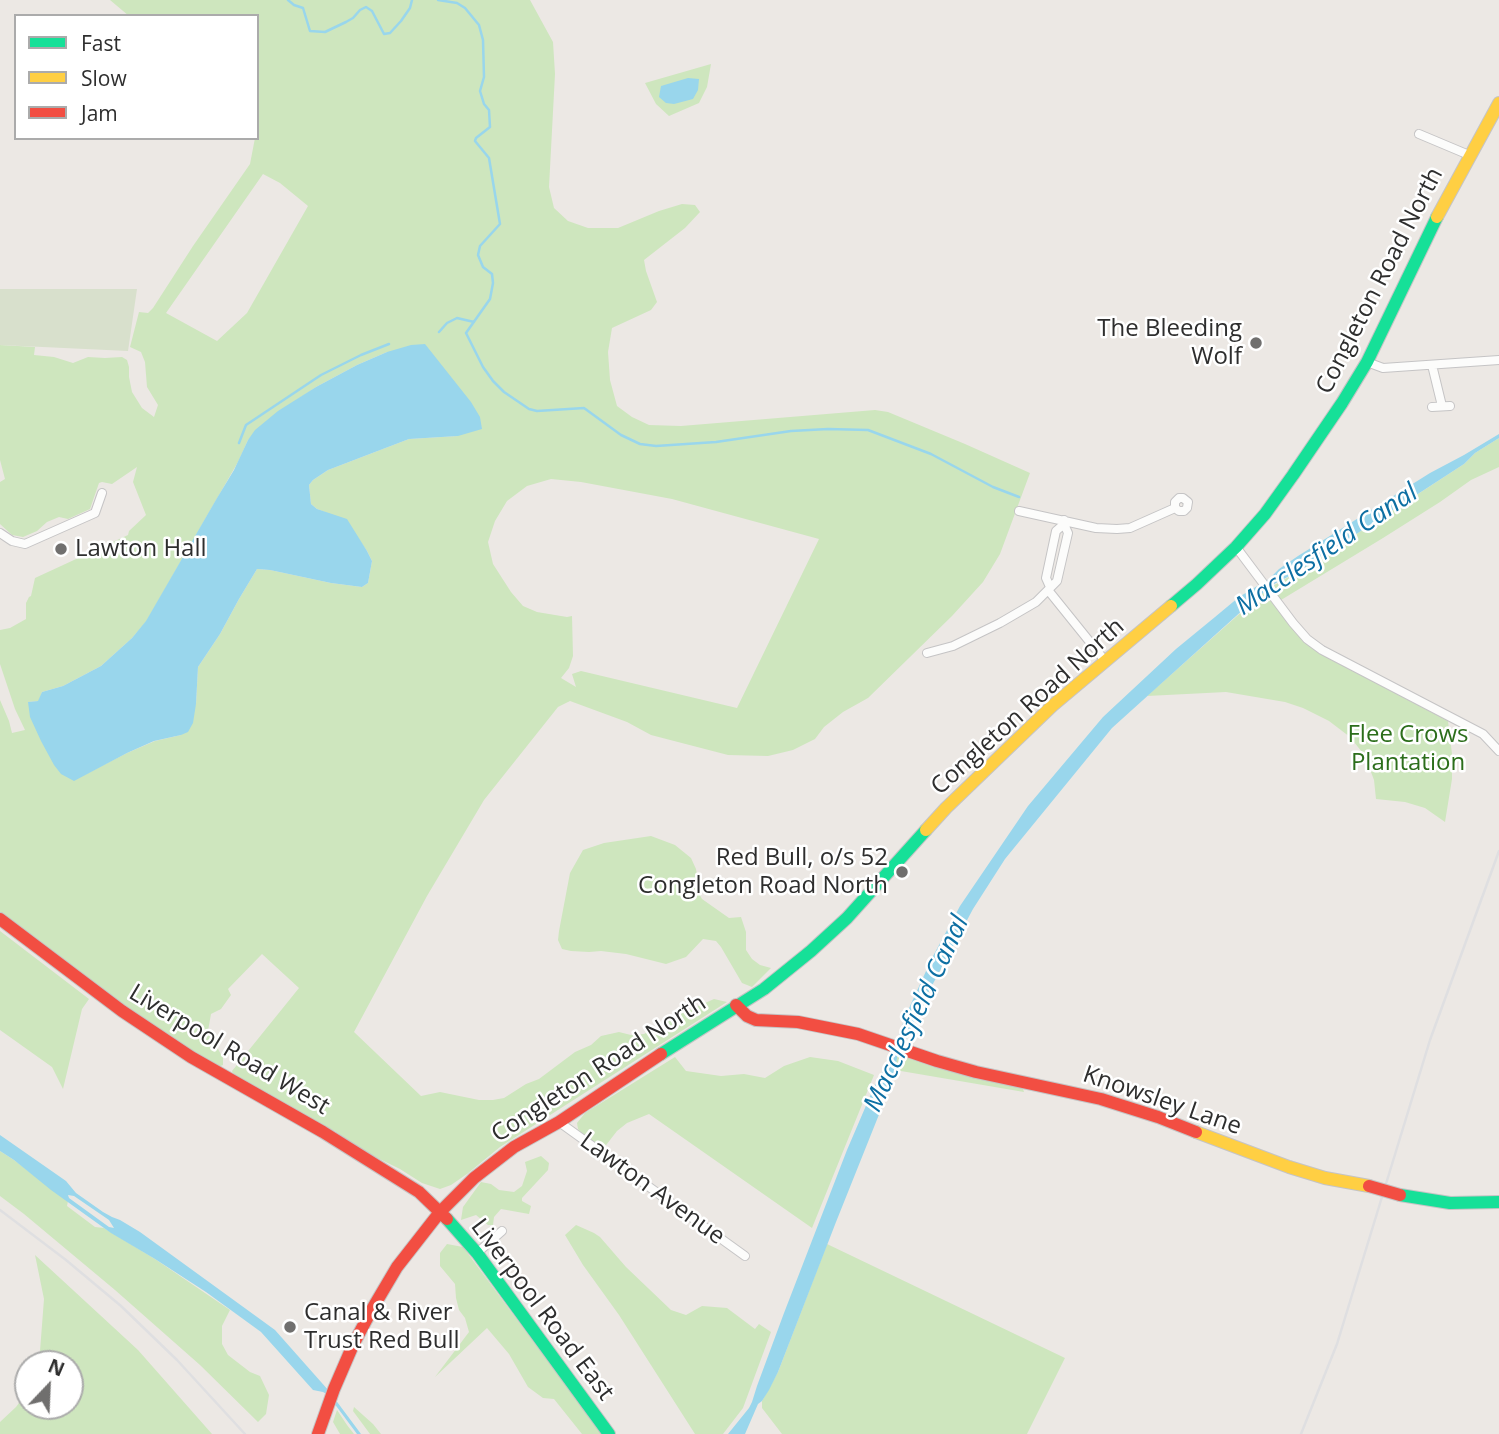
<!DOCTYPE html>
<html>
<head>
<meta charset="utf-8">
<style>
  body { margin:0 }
  #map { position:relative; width:1499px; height:1434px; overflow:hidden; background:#ece8e4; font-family:"Open Sans",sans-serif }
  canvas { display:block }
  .legend { position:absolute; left:14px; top:14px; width:245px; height:126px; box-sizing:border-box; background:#fff; border:2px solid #ababab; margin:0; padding:9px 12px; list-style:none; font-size:21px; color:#2e2e2e }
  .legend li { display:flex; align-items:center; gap:14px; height:35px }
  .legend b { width:35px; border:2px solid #ababab }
  .north { position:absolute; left:14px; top:1350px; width:70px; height:70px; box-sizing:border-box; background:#fff; border:2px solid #ababab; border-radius:50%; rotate:23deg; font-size:19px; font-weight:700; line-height:28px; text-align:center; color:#2e2e2e }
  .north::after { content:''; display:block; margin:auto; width:24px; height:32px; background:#706f6e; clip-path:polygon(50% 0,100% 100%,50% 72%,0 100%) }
</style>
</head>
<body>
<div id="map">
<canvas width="1499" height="1434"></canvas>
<ul class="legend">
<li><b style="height:9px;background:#16e098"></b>Fast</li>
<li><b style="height:9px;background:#ffcf43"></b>Slow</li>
<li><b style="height:9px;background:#f24e42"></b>Jam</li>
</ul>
<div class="north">N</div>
</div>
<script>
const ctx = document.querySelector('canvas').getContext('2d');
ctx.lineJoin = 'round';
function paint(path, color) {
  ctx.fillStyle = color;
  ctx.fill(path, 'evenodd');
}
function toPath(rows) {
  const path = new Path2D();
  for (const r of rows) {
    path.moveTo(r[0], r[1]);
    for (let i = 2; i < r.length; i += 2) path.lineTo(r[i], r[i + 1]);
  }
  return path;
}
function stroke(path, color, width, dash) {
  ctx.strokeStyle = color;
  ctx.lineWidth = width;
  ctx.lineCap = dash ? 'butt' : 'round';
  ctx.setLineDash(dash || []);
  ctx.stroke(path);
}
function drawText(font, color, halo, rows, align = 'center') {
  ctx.font = font + ' "Open Sans",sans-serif';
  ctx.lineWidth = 5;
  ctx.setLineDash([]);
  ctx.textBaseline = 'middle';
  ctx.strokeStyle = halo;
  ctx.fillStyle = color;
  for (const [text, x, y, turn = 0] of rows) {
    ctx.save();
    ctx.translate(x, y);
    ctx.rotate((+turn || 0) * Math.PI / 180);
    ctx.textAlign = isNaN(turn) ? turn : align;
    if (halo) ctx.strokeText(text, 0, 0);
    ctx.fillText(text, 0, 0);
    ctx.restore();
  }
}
const green = toPath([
  [110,0,530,0,553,42,555,74,549,187,554,208,568,221,588,228,618,228,659,211,682,204,695,205,700,212,685,228,644,260,646,271,657,302,651,310,612,328,608,352,610,380,617,406,632,417,649,425,681,426,875,410,888,412,965,444,1030,473,1000,554,983,582,952,616,868,698,843,712,824,727,815,739,793,750,768,756,728,755,651,735,627,722,570,701,558,707,484,800,427,896,354,1032,421,1096,440,1092,479,1100,493,1100,504,1098,526,1084,539,1079,575,1052,591,1045,601,1036,619,1032,631,1035,644,1034,674,1017,714,999,727,1002,500,1147,467,1174,451,1185,440,1189,422,1183,400,1169,361,1150,335,1131,308,1118,235,1078,232,1071,299,988,262,954,228,989,231,995,221,1009,211,1014,208,1031,223,1058,223,1065,218,1067,133,1013,0,913,0,700,9,721,12,733,25,730,15,709,0,664,0,630,10,628,26,619,26,603,29,597,31,596,35,578,128,535,129,531,146,515,133,482,137,467,112,484,102,482,99,483,90,509,68,519,59,517,47,522,37,531,23,537,12,535,0,524,0,482,5,479,0,460,0,345,35,347,34,355,54,357,73,363,88,357,105,358,122,357,127,360,129,367,129,377,132,392,142,408,154,417,158,405,147,387,145,362,141,352,130,347,139,312,148,313,153,308,193,246,250,164,255,138,257,138,259,113,257,110,257,16,129,16],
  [263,174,280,183,308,206,247,313,217,341,166,313],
  [387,352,458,436,409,439,328,470,313,480,309,485,311,504,317,509,327,513,357,537,367,551,372,561,368,583,362,587,331,583,270,570,257,569,239,599,220,634,198,667,196,704,181,735,155,741,127,753,74,780,28,702,39,701,42,692,63,686,101,666,132,638,146,622,238,462,248,440,297,400,316,387,357,365],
  [551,479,581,482,672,499,819,539,737,708,581,671,572,674,576,687,561,678,569,668,573,656,572,616,567,617,537,612,523,606,511,592,493,564,488,542,495,521,507,501,527,486],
  [711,64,707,87,699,103,669,116,656,104,645,83],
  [1499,438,1499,467,1471,480,1440,502,1383,538,1281,600,1271,587,1301,570,1418,494,1464,464,1475,453],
  [1264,592,1289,624,1321,654,1448,721,1452,754,1452,779,1445,822,1425,808,1405,802,1376,799,1374,780,1368,764,1362,752,1350,737,1329,721,1303,708,1285,702,1226,692,1147,696],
  [651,836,675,845,691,858,696,869,698,880,697,890,702,899,729,918,741,917,746,932,746,950,752,959,760,965,771,968,752,987,742,983,721,947,716,941,703,939,686,957,666,964,626,954,601,951,589,952,571,951,562,949,558,940,559,931,570,873,583,850,604,843],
  [0,931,89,999,82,1009,63,1089,52,1067,0,1030],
  [898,1052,1022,1086,1024,1092,895,1070],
  [675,1057,686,1071,721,1076,744,1074,765,1078,784,1066,810,1057,838,1061,874,1075,812,1228,649,1114,627,1123,617,1131,603,1149,583,1135,578,1129,577,1123,585,1113],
  [0,1151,14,1160,68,1201,67,1206,95,1227,104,1228,155,1259,230,1310,222,1326,222,1344,228,1355,250,1372,260,1376,269,1395,266,1414,258,1422,200,1365,115,1290,24,1214,0,1196],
  [541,1156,549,1163,548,1170,522,1198,522,1201,531,1206,529,1214,501,1209,494,1217,493,1225,488,1225,476,1215,461,1220,463,1207,481,1182,491,1184,499,1190,514,1192,522,1186,527,1171,525,1162],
  [576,1225,594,1233,600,1237,626,1267,671,1310,686,1315,702,1306,727,1308,755,1329,759,1324,771,1332,743,1408,723,1434,695,1434,619,1315,583,1265,565,1235],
  [447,1244,463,1247,602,1434,582,1434,554,1399,543,1398,528,1387,509,1354,487,1328,435,1377,469,1332,465,1318,459,1310,456,1298,455,1284,440,1266,440,1253],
  [827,1244,1065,1358,1027,1434,782,1434,762,1408,762,1401,778,1372],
  [35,1255,138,1350,212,1434,0,1434,0,1422,16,1407,28,1391,28,1406,70,1406,70,1364,39,1364,44,1299],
  [354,1407,373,1424,381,1434,370,1434,353,1411],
  [337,1410,347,1425,354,1434,340,1434,333,1422]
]);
const cemetery = toPath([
  [0,289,137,289,128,351,0,345]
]);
const water = toPath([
  [688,78,699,79,698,90,693,99,674,104,666,103,659,97,661,86],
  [425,344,471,402,480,417,482,429,458,436,409,439,328,470,313,480,309,485,311,504,317,509,347,519,367,551,372,561,368,583,362,587,331,583,270,570,257,569,239,599,220,634,198,667,196,704,193,723,188,732,181,735,154,741,127,753,74,781,61,774,54,765,41,741,30,717,28,702,38,701,42,692,63,686,101,666,132,638,146,621,217,498,234,470,248,440,255,430,278,411,316,387,357,365,387,352,411,345],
  [1499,434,1499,438,1475,453,1464,464,1301,570,1274,584,1245,608,1112,728,1005,859,973,909,920,1008,907,1038,901,1043,898,1052,894,1077,836,1222,778,1372,769,1390,762,1401,758,1404,745,1434,728,1434,749,1408,752,1402,757,1386,784,1313,847,1150,874,1087,894,1051,905,1017,932,958,960,906,1028,806,1103,717,1176,649,1215,617,1239,597,1269,579,1279,569,1298,556,1430,473,1464,455],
  [0,1135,66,1181,76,1193,103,1212,112,1217,120,1220,140,1232,275,1330,329,1391,361,1434,357,1434,328,1395,323,1392,313,1390,261,1332,206,1292,155,1259,111,1233,51,1190,14,1160,0,1151],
  [68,1195,74,1196,109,1220,114,1228,109,1227,69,1198]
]);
const stream = toPath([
  [288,0,294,5,303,8,310,31,325,32,346,22,353,18,360,10,366,7,372,11,384,34,390,33,401,21,410,8,412,0],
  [438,0,457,3,465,8,479,25,483,40,484,77,480,91,484,104,489,110,490,127,476,138,475,141,489,158,500,224,480,246,478,255,483,267,492,274,493,283,490,299,466,333,483,367,493,381,504,392,529,409,537,411,584,408,621,435,640,444,656,446,716,442,791,431,828,429,868,430,931,454,993,487,1019,497],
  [439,332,447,323,457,318,474,322],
  [239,443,246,425,321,375,361,355,389,344]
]);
const street = toPath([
  [1419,134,1469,155],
  [1367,362,1383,368,1499,360],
  [1432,365,1442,406],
  [1432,407,1450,406],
  [1019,511,1096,528,1117,529,1130,528,1175,508,1179,511,1184,511,1187,508,1188,502,1183,498,1179,498,1175,502,1175,508],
  [0,533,12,541,25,544,95,513,102,493],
  [1236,547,1293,623,1307,639,1322,650,1483,734,1499,751],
  [1050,587,1046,578,1056,531,1064,524],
  [1048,590,1106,662],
  [927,653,953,646,1000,623,1036,602,1057,581,1068,533,1064,524,1064,520],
  [559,1122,745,1256],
  [477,1253,502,1231]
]);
const fast = toPath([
  [1171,606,1197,584,1236,547,1265,514,1293,475,1342,403,1367,362,1437,217],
  [661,1054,764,989,811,951,847,918,926,830],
  [1400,1195,1450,1203,1499,1202],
  [447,1219,477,1253,609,1434]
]);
const slow = toPath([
  [1437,217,1499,103],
  [926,830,946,808,1052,706,1171,606],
  [1196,1132,1289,1167,1325,1178,1369,1186]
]);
const jam = toPath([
  [0,919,122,1011,191,1057,323,1132,419,1192,447,1219],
  [736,1005,747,1016,756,1020,798,1022,858,1034,937,1061,976,1072,1101,1099,1158,1117,1196,1132],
  [318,1434,334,1389,353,1345,371,1311,397,1267,440,1212,474,1178,514,1147,559,1122,661,1054]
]);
const rail = toPath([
  [0,1210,66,1260,121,1306,177,1360,245,1434],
  [1301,1434,1337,1344,1430,1040,1499,851]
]);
const jamBridge = toPath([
  [1369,1186,1400,1195]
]);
const markers = [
  [1256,343,7,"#706f6e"],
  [61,549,7,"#706f6e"],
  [902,872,7,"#706f6e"],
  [290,1327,7,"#706f6e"]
];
const streetNames = [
  ["Congleton Road North",1380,281,-63],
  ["Congleton Road North",1028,707,-42],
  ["Liverpool Road West",229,1050,31],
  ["Congleton Road North",599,1069,-33],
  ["Knowsley Lane",1162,1101,19],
  ["Lawton Avenue",652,1189,36],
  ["Liverpool Road East",542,1310,53]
];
const poiNames = [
  ["The Bleeding",1242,329],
  ["Wolf",1242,357],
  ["Lawton Hall",75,549,"left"],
  ["Red Bull, o/s 52",888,858],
  ["Congleton Road North",888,886],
  ["Canal & River",304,1313,"left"],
  ["Trust Red Bull",304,1341,"left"]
];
const parkNames = [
  ["Flee Crows",1408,735],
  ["Plantation",1408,763]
];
const waterNames = [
  ["Macclesfield Canal",1327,550,-34],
  ["Macclesfield Canal",917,1014,-65]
];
paint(green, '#cee6be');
paint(cemetery, '#d8e0cc');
paint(water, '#99d6ec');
stroke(stream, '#99d6ec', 2.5);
stroke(street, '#c5c4c5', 10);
stroke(fast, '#c5c4c5', 14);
stroke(slow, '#c5c4c5', 14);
stroke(jam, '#c5c4c5', 14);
stroke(street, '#fcfcfb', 8);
stroke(fast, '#16e098', 12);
stroke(slow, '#ffcf43', 12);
stroke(jam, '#f24e42', 12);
stroke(rail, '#dfdfe1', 2.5);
stroke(jamBridge, '#c5c4c5', 14, []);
stroke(jamBridge, '#f24e42', 12);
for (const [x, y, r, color] of markers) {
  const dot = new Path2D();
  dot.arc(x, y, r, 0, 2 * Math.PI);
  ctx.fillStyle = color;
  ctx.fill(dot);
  stroke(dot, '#fff', 2.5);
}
drawText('24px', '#2e2e2e', '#fff', streetNames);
drawText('24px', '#2e2e2e', '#fff', poiNames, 'right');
drawText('24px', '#2c6e1b', '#fff', parkNames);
drawText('italic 26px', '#0d6fa3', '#fff', waterNames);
</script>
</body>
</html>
